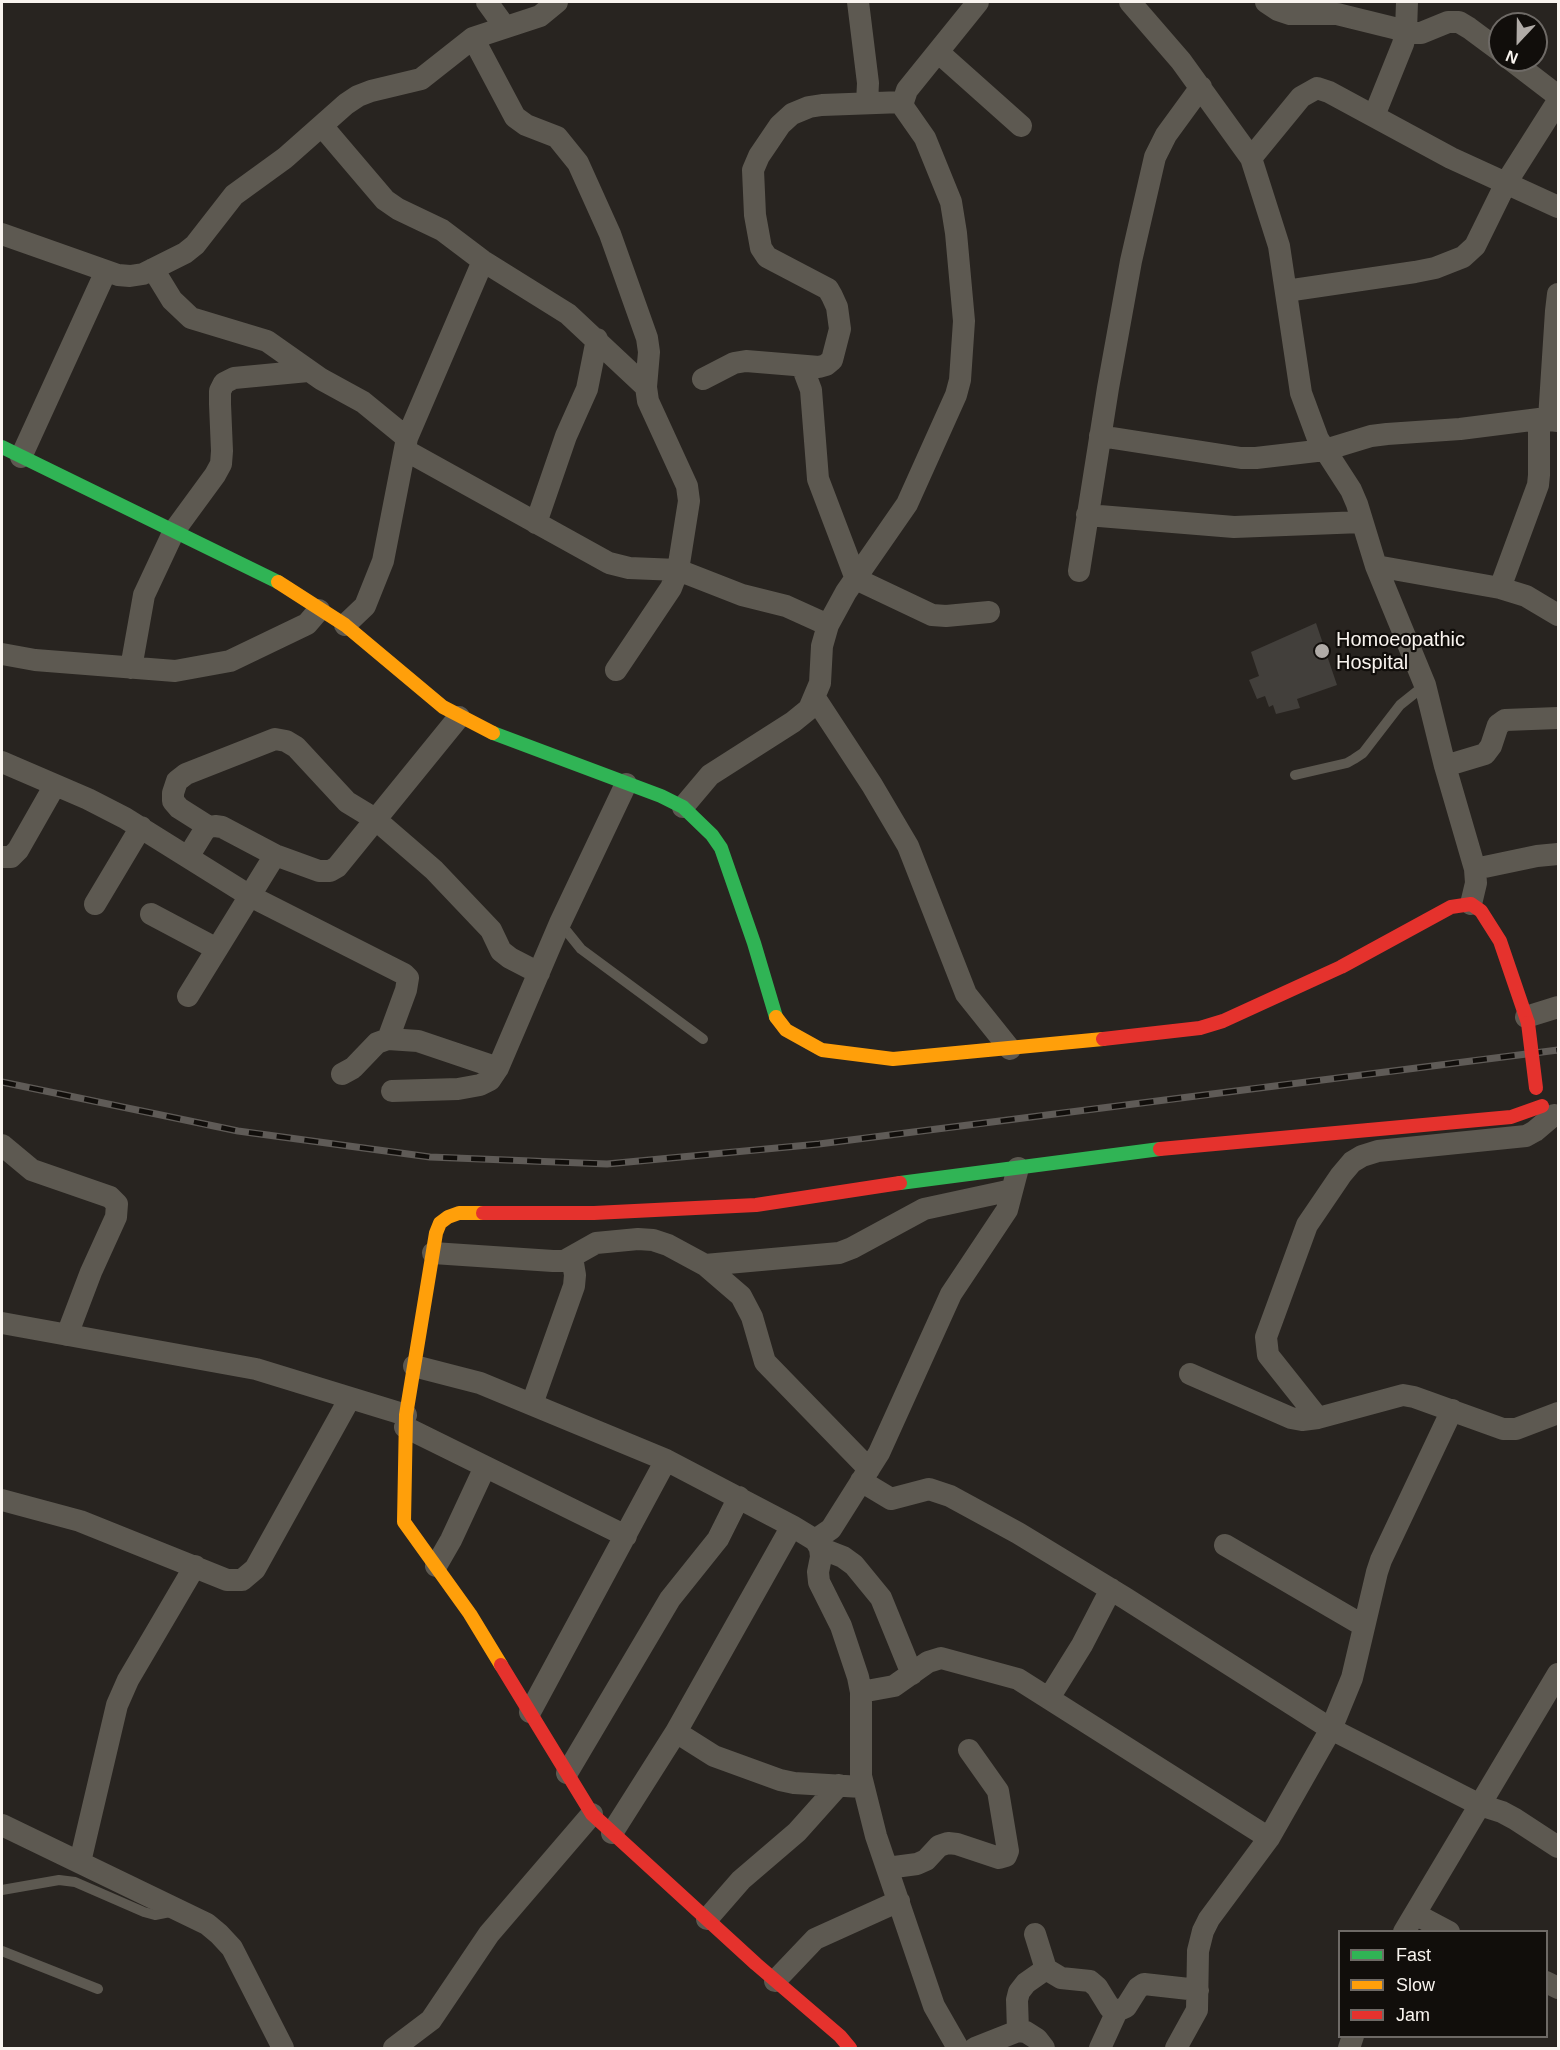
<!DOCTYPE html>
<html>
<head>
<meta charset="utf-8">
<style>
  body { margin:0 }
  #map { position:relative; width:1560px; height:2050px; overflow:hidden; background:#282420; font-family:Helvetica,sans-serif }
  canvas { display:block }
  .frame { position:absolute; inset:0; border:3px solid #f9f4ef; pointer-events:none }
  .legend { position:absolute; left:1338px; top:1930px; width:210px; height:108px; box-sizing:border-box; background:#110e0b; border:2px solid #6e6a66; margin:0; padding:8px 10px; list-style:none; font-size:18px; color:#f9f4ef }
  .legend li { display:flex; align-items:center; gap:12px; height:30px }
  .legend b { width:30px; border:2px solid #6e6a66 }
  .north { position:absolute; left:1488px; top:12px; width:60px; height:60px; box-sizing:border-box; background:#110e0b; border:2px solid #6e6a66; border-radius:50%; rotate:202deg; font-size:16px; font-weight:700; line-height:24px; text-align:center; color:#f9f4ef }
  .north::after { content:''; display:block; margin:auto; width:21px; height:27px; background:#b0aba7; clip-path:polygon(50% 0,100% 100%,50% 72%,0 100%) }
</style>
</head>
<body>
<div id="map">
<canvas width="1560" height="2050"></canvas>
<div class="frame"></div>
<ul class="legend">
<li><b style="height:8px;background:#30b455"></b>Fast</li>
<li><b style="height:8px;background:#ff9f0a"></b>Slow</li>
<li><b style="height:8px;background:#e5322d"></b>Jam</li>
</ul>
<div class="north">N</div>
</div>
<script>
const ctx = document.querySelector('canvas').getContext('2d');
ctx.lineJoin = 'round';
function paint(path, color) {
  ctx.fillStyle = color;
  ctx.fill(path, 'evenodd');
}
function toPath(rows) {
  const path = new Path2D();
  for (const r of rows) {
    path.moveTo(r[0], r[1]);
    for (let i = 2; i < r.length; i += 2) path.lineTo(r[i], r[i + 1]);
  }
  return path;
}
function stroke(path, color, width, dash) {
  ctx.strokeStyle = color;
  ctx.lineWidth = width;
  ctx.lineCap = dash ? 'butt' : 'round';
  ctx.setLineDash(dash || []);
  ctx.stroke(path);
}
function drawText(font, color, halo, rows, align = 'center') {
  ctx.font = font + ' Helvetica,sans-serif';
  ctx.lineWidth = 4.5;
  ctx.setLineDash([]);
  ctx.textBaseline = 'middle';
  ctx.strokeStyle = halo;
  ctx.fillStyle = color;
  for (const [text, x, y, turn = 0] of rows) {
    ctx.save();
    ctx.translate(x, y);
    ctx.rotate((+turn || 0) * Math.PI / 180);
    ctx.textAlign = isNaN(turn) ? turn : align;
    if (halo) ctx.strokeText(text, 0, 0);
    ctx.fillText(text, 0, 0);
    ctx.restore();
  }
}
const building = toPath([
  [1316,623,1337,685,1297,699,1300,708,1276,714,1273,705,1269,707,1265,696,1257,699,1249,680,1259,676,1251,652]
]);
const lane = toPath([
  [1295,775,1347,763,1354,759,1363,753,1400,705,1425,685],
  [560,923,581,949,703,1039],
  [2,1890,59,1880,75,1882,144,1912,155,1915,175,1911],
  [2,1951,98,1989]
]);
const street = toPath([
  [487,2,505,27],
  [858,2,868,83,867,103],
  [1130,2,1181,61,1251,158,1279,246,1301,393,1318,439,1351,490,1357,504,1376,566,1425,685,1445,766,1475,869,1476,883,1471,904],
  [1266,2,1278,10,1290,14,1337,14,1414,33,1421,33,1448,22,1459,22,1469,28,1500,51],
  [473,38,515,117,526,125,557,137,578,163,610,234,647,338,649,352,646,387,648,401,687,486,689,501,678,570,671,588,616,670],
  [938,52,1021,126],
  [1511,60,1558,96],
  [1374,116,1403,44,1406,31,1407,2],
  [322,126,385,200,398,209,442,230,483,261,568,314,646,387],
  [1251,158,1301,97,1317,88,1329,92,1451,158,1558,207],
  [2,234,118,275,130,276,143,274,185,253,195,245,234,195,285,158,346,104,358,96,371,91,421,79,473,38,540,16,557,2],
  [153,269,172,300,191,318,267,341,321,379,363,402,407,438],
  [1286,291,1415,272,1435,268,1463,257,1475,246,1506,183,1558,101],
  [802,366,811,390,818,479,856,579,932,615,946,616,989,612],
  [703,379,734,363,746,361,819,367,826,365,832,360,840,329,837,307,832,296,828,289,767,257,761,248,755,215,753,170,759,156,780,125,792,114,809,107,822,105,903,102],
  [1549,419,1556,311,1558,294],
  [1100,436,1241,458,1256,458,1325,450,1371,436,1387,434,1460,429,1539,419,1558,421],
  [405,450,609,563,629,568,678,570,742,595,786,606,828,625],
  [21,457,106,271],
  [1087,515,1234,527,1362,522],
  [536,523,566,436,587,389,597,339],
  [1376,566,1500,588,1526,596,1558,615],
  [1079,571,1108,388,1131,261,1155,157,1166,135,1201,87],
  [1500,588,1538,485,1539,475,1539,419],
  [345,625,365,606,383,561,407,438,483,261],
  [2,654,35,660,175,671,230,661,307,624,319,610],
  [131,668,144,595,174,531,215,475,221,464,222,451,220,404,220,391,224,383,234,378,308,371],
  [815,698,872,785,908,846,966,994,1010,1049],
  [2,762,88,799,125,818,250,896,404,974,408,978,406,990,388,1039],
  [1445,766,1485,754,1491,746,1498,725,1505,720,1558,718],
  [683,807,710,775,793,722,809,709,820,683,822,646,828,625,846,592,907,504,956,395,960,380,964,321,956,233,951,202,925,138,904,108,903,102,907,90,978,2],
  [209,827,179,808,173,801,173,793,177,781,186,774,275,739,286,741,296,747,347,802,375,819,434,870,491,930,501,951,510,958,539,973],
  [2,857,11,857,18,850,55,785],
  [188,857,204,831,209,827,215,826,222,827,275,855,319,871,330,871,337,867,459,717],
  [1475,869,1537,856,1558,854],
  [95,904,141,827],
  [151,914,217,949],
  [188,996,275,855],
  [1526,1017,1558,1007],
  [342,1074,353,1068,377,1043,388,1039,418,1041,498,1068],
  [392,1091,458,1089,480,1085,490,1080,498,1068,560,923,626,784],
  [2,1145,32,1170,110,1197,117,1204,116,1217,91,1272,67,1335],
  [433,1253,553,1261,564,1261,596,1243,638,1239,653,1240,668,1245,705,1265,741,1296,752,1317,765,1362,869,1469],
  [705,1265,839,1253,852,1248,924,1209,1012,1190],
  [2,1323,256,1369,406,1415],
  [414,1366,480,1383,666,1460,792,1526,815,1540,820,1548,821,1557,818,1572,819,1582,841,1626,858,1677,861,1692,861,1776,876,1836,934,2006,958,2048],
  [1190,1374,1291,1418,1302,1420,1318,1418,1403,1395,1414,1397,1503,1429,1516,1429,1558,1413],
  [532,1404,574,1286,575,1275,572,1257],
  [1318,1418,1268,1355,1266,1337,1307,1225,1341,1175,1352,1162,1362,1156,1378,1151,1526,1136,1535,1131,1554,1115],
  [405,1427,626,1536],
  [861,1481,891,1499,929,1489,950,1496,1018,1533,1125,1598,1331,1729,1480,1805,1502,1812,1515,1819,1558,1847],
  [2,1500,80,1521,227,1580,242,1580,255,1569,350,1398],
  [815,1540,831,1529,879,1453,951,1294,1007,1210,1018,1168],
  [1225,1545,1364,1626],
  [820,1548,843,1557,854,1565,881,1598,912,1674],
  [436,1566,451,1540,485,1467],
  [861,1692,894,1686,928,1662,941,1658,1018,1679,1269,1838],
  [1049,1698,1082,1645,1111,1589],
  [530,1712,666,1460],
  [676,1732,714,1756,780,1780,794,1783,862,1787],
  [567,1773,670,1599,718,1539,739,1497],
  [2,1825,207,1924,219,1934,232,1948,283,2048],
  [612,1833,676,1732,792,1526],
  [80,1862,117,1705,128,1680,195,1566],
  [887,1868,917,1864,926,1860,939,1846,948,1843,957,1844,999,1858,1006,1856,1008,1851,998,1791,969,1750],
  [1415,1914,1449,1932],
  [707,1919,741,1880,797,1832,839,1785],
  [1404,1932,1558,1674],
  [1035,1934,1046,1969,1061,1978,1090,1981,1097,1987,1110,2008,1117,2011,1126,2007,1138,1988,1144,1984,1198,1990],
  [775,1981,815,1939,899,1901],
  [1546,1982,1558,1988],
  [1018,2031,1017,2000,1019,1992,1026,1983,1046,1969],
  [394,2048,431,2020,489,1934,592,1814],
  [975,2048,1018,2031,1026,2032,1037,2039,1044,2048],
  [1100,2048,1117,2011],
  [1176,2048,1197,2010,1198,1951,1203,1931,1209,1919,1269,1838,1331,1729,1352,1678,1377,1572,1381,1560,1452,1410],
  [1349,2048,1353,2036]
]);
const fast = toPath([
  [2,447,278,582],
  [493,733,661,796,683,807,712,835,721,848,754,943,776,1017],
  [900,1183,1160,1149]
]);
const slow = toPath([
  [278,582,345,625,443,707,493,733],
  [776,1017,786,1030,822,1050,893,1059,1103,1039],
  [483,1213,459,1213,448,1217,440,1223,436,1233,406,1415,404,1522,470,1614,501,1665]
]);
const jam = toPath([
  [1103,1039,1200,1028,1223,1021,1341,967,1451,907,1471,904,1481,911,1500,941,1528,1023],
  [1160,1149,1511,1117,1542,1106],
  [483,1213,594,1213,756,1205,900,1183],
  [501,1665,592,1814,756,1964,840,2036,850,2048]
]);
const rail = toPath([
  [2,1082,238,1131,430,1157,607,1164,819,1144,1558,1050]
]);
const jamBridge = toPath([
  [1528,1023,1536,1088]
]);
const markers = [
  [1322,651,8,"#b0aba7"]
];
const poiNames = [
  ["Homoeopathic",1336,640],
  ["Hospital",1336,663]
];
paint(building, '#423f3b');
stroke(lane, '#5d5951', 10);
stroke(street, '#5d5951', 22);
stroke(fast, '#30b455', 14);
stroke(slow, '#ff9f0a', 14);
stroke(jam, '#e5322d', 14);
stroke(rail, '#5f5b57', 7);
stroke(rail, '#110e0b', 4.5, [14]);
stroke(jamBridge, '#e5322d', 14);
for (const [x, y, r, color] of markers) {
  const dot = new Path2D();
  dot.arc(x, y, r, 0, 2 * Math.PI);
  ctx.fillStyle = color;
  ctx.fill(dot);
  stroke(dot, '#110e0b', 2);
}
drawText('20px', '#f9f4ef', '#110e0b', poiNames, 'left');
</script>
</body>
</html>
